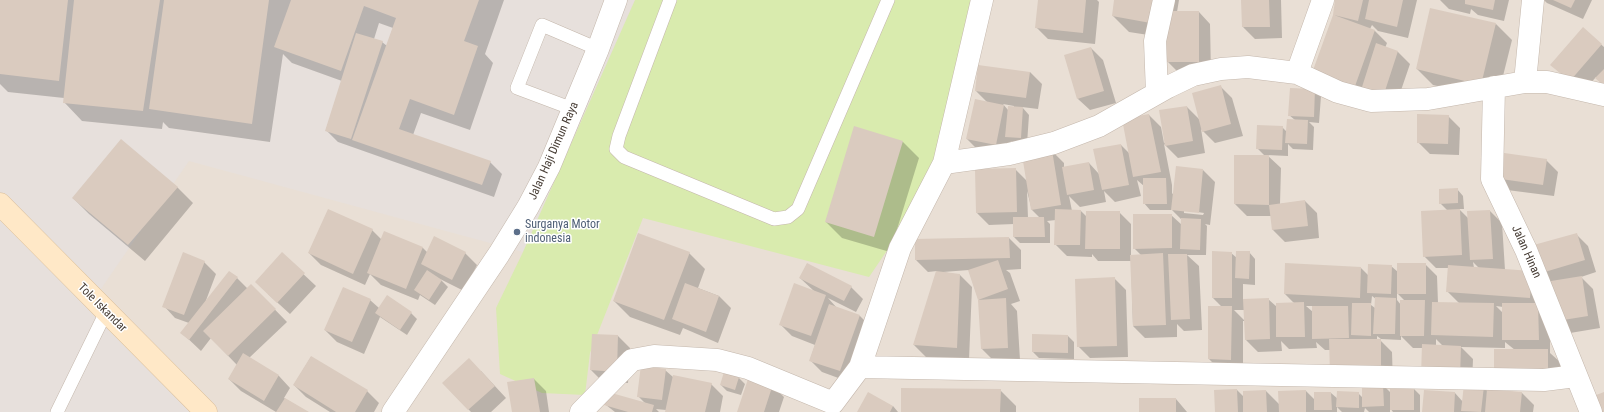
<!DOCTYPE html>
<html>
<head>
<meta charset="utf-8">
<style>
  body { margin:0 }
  canvas { display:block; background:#f4eee7 }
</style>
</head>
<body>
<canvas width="1604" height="412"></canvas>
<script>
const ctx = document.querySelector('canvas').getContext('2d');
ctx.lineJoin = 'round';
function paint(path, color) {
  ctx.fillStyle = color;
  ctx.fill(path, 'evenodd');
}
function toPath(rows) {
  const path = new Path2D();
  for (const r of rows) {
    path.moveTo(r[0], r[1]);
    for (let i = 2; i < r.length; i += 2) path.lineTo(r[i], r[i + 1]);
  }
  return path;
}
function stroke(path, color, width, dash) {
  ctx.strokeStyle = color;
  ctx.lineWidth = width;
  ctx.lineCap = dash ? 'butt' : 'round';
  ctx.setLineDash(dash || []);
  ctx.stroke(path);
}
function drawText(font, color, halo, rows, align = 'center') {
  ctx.font = font + ' "Roboto Condensed",sans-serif';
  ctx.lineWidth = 3;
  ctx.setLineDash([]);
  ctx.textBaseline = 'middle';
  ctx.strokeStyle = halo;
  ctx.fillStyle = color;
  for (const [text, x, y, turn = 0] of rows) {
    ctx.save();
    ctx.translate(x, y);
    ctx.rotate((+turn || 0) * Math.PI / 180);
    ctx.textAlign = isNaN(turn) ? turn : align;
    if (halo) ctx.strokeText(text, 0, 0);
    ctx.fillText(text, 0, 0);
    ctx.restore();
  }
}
const residential = toPath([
  [0,0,1604,0,1604,412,0,412]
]);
const industrial = toPath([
  [0,0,635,0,523,252,189,161,94,299,210,412,0,412]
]);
const green = toPath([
  [635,0,981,0,957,148,869,277,643,218,590,353,585,395,542,393,500,374,496,308,523,252]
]);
const shadow = toPath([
  [0,0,504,0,485,54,493,63,470,130,421,113,413,135,490,162,502,174,494,197,338,142,326,130,342,81,292,63,283,54,270,142,169,128,163,122,162,129,82,121,64,102,64,98,8,92,0,84],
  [379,23,393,28,387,46,382,42,374,39],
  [1039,0,1097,0,1099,2,1095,44,1048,39,1036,27],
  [1116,0,1179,0,1177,12,1199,12,1210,24,1211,73,1180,74,1168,62,1168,38,1129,32,1113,16],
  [1242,0,1281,0,1282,38,1255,39,1243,27],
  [1337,0,1417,0,1408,38,1378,31,1372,25,1370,29,1375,31,1387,43,1385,48,1398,52,1410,64,1396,105,1325,85],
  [1440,0,1509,0,1504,21,1478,15,1471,9,1470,14,1449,9],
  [1544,0,1592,0,1583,19,1547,3],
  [1496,24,1512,40,1497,100,1433,85,1417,69],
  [1583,29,1604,47,1604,85,1596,77,1582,93,1552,65],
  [1091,48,1103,60,1116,103,1090,110,1078,99],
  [1030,72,1042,84,1038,109,1022,107,1029,115,1027,144,1013,143,1011,141,1007,157,979,151,967,139,987,102,976,91],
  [1003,104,1014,106,1014,108,1008,110],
  [1220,86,1232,98,1243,136,1215,143,1201,129,1205,153,1178,158,1164,144,1172,185,1172,194,1203,170,1215,182,1210,225,1205,224,1207,226,1206,255,1187,255,1199,266,1202,330,1184,331,1177,324,1177,337,1145,338,1133,326,1131,261,1098,261,1092,254,1092,257,1067,256,1055,244,1056,220,1047,221,1050,224,1050,243,1020,243,1014,237,1014,224,989,225,977,213,1015,169,1027,181,1052,151,1064,163,1064,168,1089,163,1099,174,1121,145,1130,154,1149,115,1161,127,1164,143,1166,142,1187,107,1200,120],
  [1137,180,1144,186,1144,203,1150,210,1172,210,1182,220,1182,225,1171,215,1134,248,1141,255,1131,256,1131,224,1119,212,1087,217,1081,211,1072,211,1069,196,1080,207,1106,202,1104,191,1115,202,1141,196],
  [1027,191,1032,210,1040,218,1028,218],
  [1184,210,1204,213,1203,215,1184,213],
  [1315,90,1321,96,1319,123,1309,122,1314,127,1313,150,1293,149,1288,144,1288,156,1267,155,1281,168,1280,204,1305,201,1317,213,1319,238,1285,242,1273,230,1271,216,1247,216,1235,204,1235,156,1265,156,1257,148,1282,127,1287,132,1295,120,1289,115],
  [1448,116,1460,128,1459,155,1430,154,1418,142],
  [855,128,903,142,919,158,890,252,842,238,826,222],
  [1546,160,1558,172,1554,196,1507,190,1495,178],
  [177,187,193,203,145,261,89,214,73,198],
  [1457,189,1463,196,1464,209,1459,209,1469,219,1468,212,1490,211,1502,223,1505,270,1531,272,1550,316,1550,353,1560,362,1560,386,1505,342,1505,348,1461,347,1473,359,1472,386,1484,387,1488,392,1522,393,1534,405,1533,412,1423,412,1455,393,1463,402,1465,389,1423,348,1413,348,1401,336,1401,340,1381,339,1377,336,1377,340,1380,340,1392,352,1393,385,1383,385,1391,393,1414,389,1420,395,1420,412,1393,412,1390,408,1390,412,1369,412,1365,408,1364,412,1342,412,1337,407,1337,412,1216,412,1237,390,1244,397,1266,391,1280,405,1306,391,1315,400,1315,393,1331,393,1338,399,1358,393,1363,398,1363,385,1330,350,1325,350,1316,342,1317,348,1289,349,1281,341,1282,351,1258,352,1246,340,1245,321,1243,321,1243,371,1221,371,1209,359,1222,307,1213,298,1231,253,1237,258,1249,252,1255,259,1255,285,1243,284,1243,300,1268,299,1277,307,1295,304,1285,294,1361,268,1369,276,1391,266,1398,272,1425,264,1437,276,1438,303,1459,303,1447,291,1449,268,1436,268,1424,256,1448,211,1440,203],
  [1473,262,1479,268,1474,268],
  [1397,293,1405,301,1401,305,1397,300],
  [1372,296,1376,299,1375,308,1371,305],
  [1306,306,1313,306,1313,312],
  [1496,306,1503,307,1503,313],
  [1234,310,1245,310,1245,321],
  [1436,339,1443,346,1436,346],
  [372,230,382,240,423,248,428,253,465,253,477,265,464,291,440,279,448,287,435,305,420,295,418,300,381,285,370,274,365,285,321,265,309,253],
  [1576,234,1588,246,1596,272,1581,277,1593,289,1600,328,1570,333,1539,273],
  [1009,238,1021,250,1021,269,1006,270,1010,273,1020,301,1011,304,1017,311,1020,360,994,361,982,349,979,299,969,270,943,272,960,275,972,287,969,360,926,357,914,345,937,271,928,272,916,260],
  [689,253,705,269,698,288,719,296,731,308,718,343,683,328,680,335,630,317,614,301],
  [282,254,316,286,290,314,268,294],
  [204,262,216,274,205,303,237,278,248,289,251,285,287,322,249,358,279,376,290,388,284,398,307,412,276,412,241,391,229,379,237,365,211,338,201,351,182,333,189,323,175,318,164,306],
  [800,278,851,287,863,299,856,312,828,298,837,308,860,316,872,328,852,383,822,372,810,360,815,345,792,336,780,324,814,291],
  [1114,278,1126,290,1128,357,1090,358,1078,346],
  [370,300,379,308,411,313,417,319,407,335,380,317,364,354,337,342,325,330],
  [593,335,618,336,630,348,628,383,603,382,591,370],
  [1033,335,1068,336,1074,342,1074,359,1039,358,1033,352],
  [311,357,367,391,379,403,374,412,330,412,306,397,294,385],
  [665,370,673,377,711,384,723,396,720,412,666,412,666,410,656,409,659,412,615,412,606,405,645,403,638,396],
  [481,371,506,398,491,412,471,412,444,384],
  [739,378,745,384,741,395,727,391,721,385],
  [534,379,546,391,549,412,513,412],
  [772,385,784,397,779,412,738,412],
  [1000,390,1016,406,1016,412,902,412],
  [1176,399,1187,412,1141,412],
  [893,406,898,412,858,412]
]);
const building = toPath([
  [0,0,68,0,59,81,0,74],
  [74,0,160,0,143,111,63,103],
  [164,0,269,0,252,124,149,109],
  [291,0,479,0,464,41,478,46,454,115,410,99,399,129,491,161,482,185,352,140,396,18,364,6,341,71,274,47],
  [1038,0,1086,0,1083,33,1035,28],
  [1114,0,1160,0,1156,24,1112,16],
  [1241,0,1269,0,1270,27,1242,27],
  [1335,0,1363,0,1358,21,1334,15,1375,30,1354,89,1312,73,1333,15],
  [1369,0,1403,0,1397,27,1365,19],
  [1465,0,1495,0,1493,10,1465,4],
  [1553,0,1575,0,1571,8],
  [1430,8,1496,23,1481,85,1416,69],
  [1166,11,1199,11,1199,62,1167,62],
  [1583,27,1602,44,1570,81,1550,65],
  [356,33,383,41,351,139,325,131],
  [1376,43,1398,51,1384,94,1362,87],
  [1091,47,1104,91,1077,99,1064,55],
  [978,65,1030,72,1026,98,975,91],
  [1604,69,1604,86,1595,78],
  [1221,85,1231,124,1202,132,1192,93],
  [1290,88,1315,89,1314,117,1288,116],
  [975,99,1004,105,996,145,966,139],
  [1008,106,1023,107,1021,138,1005,137],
  [1187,106,1193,141,1165,146,1159,110],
  [1149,114,1161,172,1133,177,1122,119],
  [1417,114,1449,115,1448,144,1417,143],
  [1287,119,1308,120,1307,144,1285,143],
  [1257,125,1283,126,1282,150,1256,149],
  [854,126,903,141,874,237,825,222],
  [121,139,178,187,128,245,72,198],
  [1121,144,1129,185,1102,190,1093,149],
  [1052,150,1061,205,1031,210,1022,155],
  [1497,152,1547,159,1543,185,1494,178],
  [1234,155,1269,155,1269,205,1234,204],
  [1089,162,1094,190,1067,195,1062,167],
  [1176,166,1203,169,1199,213,1171,210],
  [1016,168,1017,212,976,213,975,169],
  [1143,178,1166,178,1167,204,1143,204],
  [1458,188,1458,203,1439,204,1439,189],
  [1305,200,1308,226,1272,230,1269,205],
  [328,209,373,229,353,274,308,253],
  [1055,209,1081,210,1080,245,1054,245],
  [1460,209,1462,255,1423,257,1421,211],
  [1490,210,1493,259,1470,260,1467,211],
  [1086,211,1120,211,1120,249,1085,249],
  [1133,214,1172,214,1172,248,1133,249],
  [1013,217,1044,217,1045,237,1013,237],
  [1181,218,1201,219,1200,250,1180,249],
  [384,231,423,247,406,289,367,273],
  [638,233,690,252,664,320,613,301],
  [1577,233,1585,260,1538,274,1530,246],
  [434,236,466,252,452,280,421,264],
  [1009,237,1010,258,915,260,915,239],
  [1212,251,1232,252,1232,298,1212,298],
  [1236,251,1250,251,1249,279,1235,278],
  [183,252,205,261,184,315,162,307],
  [282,252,305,273,277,303,255,282],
  [1163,253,1166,325,1133,326,1130,255],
  [1168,254,1187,254,1190,319,1171,320],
  [998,260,1008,289,978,300,968,270],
  [807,263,852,286,844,301,799,278],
  [1285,263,1361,267,1360,298,1284,294],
  [1397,263,1426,263,1426,294,1397,294],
  [1368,264,1392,265,1391,294,1367,293],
  [1448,265,1532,271,1530,298,1446,292],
  [427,270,442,280,429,300,414,290],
  [229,271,238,277,189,340,180,333],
  [936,271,960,274,957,348,913,345],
  [1582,276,1588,316,1557,321,1551,281],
  [1115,277,1117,346,1077,347,1075,279],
  [685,283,719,296,706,332,672,319],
  [794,283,826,295,811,336,779,325],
  [251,284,276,309,228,356,203,331],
  [343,287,371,299,352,342,324,330],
  [387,295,412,312,400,330,375,313],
  [1375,297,1396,298,1395,334,1373,334],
  [1006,298,1008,348,981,349,978,300],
  [1269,298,1270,339,1245,340,1243,299],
  [1400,300,1425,300,1424,336,1400,336],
  [1304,302,1305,337,1276,337,1276,303],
  [1432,302,1494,303,1493,337,1431,335],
  [1352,303,1371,303,1371,336,1351,335],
  [1502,303,1538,303,1539,340,1502,340],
  [829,304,860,315,840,371,809,361],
  [1208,306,1232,306,1231,360,1208,359],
  [1312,306,1348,306,1349,338,1312,339],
  [592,334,618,335,617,372,590,370],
  [1032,334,1068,335,1068,353,1032,352],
  [1329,339,1381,339,1381,373,1330,374],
  [1422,344,1461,346,1460,378,1421,376],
  [1494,349,1548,349,1548,375,1494,375],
  [243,353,279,375,264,401,228,379],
  [311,356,368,390,355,412,336,412,293,385],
  [469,358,495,386,468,410,442,383],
  [641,365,666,369,662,400,637,397],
  [724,372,739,377,735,390,720,385],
  [673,375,712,383,705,412,665,412],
  [749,376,773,384,764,412,737,412],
  [534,378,540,412,512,412,507,382],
  [1362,384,1383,384,1384,406,1362,407],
  [1464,384,1484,386,1481,412,1461,411],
  [901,388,1001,389,1000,412,901,412],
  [1414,388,1414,410,1390,410,1390,389],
  [1237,389,1238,412,1215,412,1214,390],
  [1487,389,1522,392,1520,412,1485,412],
  [1266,390,1267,412,1243,412,1243,391],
  [1306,390,1306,412,1279,412,1278,391],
  [1424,390,1455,392,1454,412,1422,412],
  [1337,391,1359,392,1359,408,1336,407],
  [608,392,654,405,652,412,628,412,604,405],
  [868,392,893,406,890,412,857,412],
  [1314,392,1331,392,1332,410,1314,410],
  [1604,392,1604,412,1596,412,1591,397],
  [285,398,309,412,276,412],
  [1139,398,1176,398,1176,412,1139,412]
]);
const service = toPath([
  [670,0,619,136,616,149,624,157,774,219,788,217,798,209,888,0],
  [573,109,517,88,542,25,598,49],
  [57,412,106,312]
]);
const minor = toPath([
  [1297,73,1323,0],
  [1525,82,1533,0],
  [1494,87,1492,179,1526,250,1591,412],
  [1157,93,1155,41,1164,0],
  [944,163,1009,154,1054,143,1099,126,1168,87,1193,75,1221,69,1248,67,1297,73,1338,92,1371,101,1428,99,1525,82,1547,82,1604,95],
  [860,367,1544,380,1576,376],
  [581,412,632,360,654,356,717,360,748,368,833,403,860,367,900,248,944,163,982,0]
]);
const tertiary = toPath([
  [393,412,499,254,528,207,549,167,598,49,616,0]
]);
const secondary = toPath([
  [0,204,206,412]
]);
const markers = [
  [517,232,4,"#5c6f8a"]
];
const streetNames = [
  ["Jalan Haji Dimun Raya",554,151,-66],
  ["Jalan Hinan",1526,252,66],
  ["Tole Iskandar",102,308,45]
];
const serviceNames = [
  ["Surganya Motor",525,225],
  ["indonesia",525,239]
];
paint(residential, '#e9dfd5');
paint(industrial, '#e7e0dc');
paint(green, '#d9ebae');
paint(shadow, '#0003');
paint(building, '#dacbbf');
stroke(service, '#c4b7ac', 14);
stroke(minor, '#c4b7ac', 23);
stroke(tertiary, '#c4b7ac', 23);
stroke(secondary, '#dabd97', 23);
stroke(service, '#fff', 13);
stroke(minor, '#fff', 22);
stroke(tertiary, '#fff', 22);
stroke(secondary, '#ffe8c7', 22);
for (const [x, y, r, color] of markers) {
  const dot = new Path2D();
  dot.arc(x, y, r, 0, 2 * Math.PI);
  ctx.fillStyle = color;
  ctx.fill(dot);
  stroke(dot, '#fff', 1.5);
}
drawText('12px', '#483e36', '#fff', streetNames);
drawText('12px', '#4e5e75', '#fff', serviceNames, 'left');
</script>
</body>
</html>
